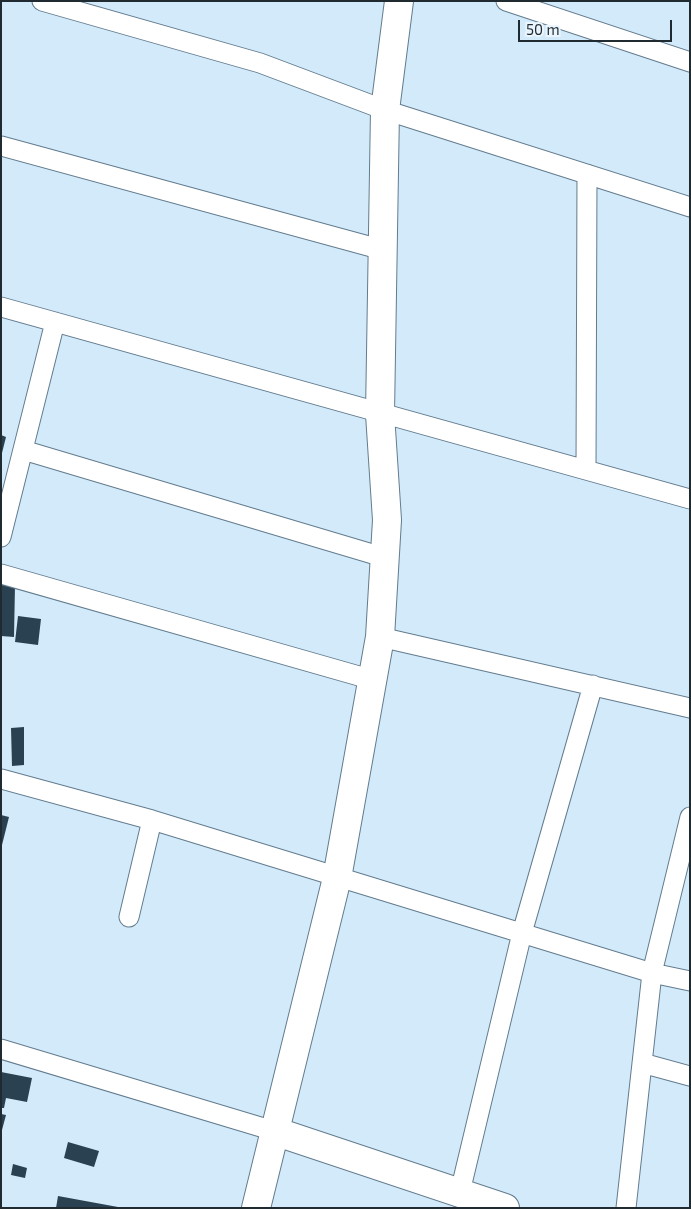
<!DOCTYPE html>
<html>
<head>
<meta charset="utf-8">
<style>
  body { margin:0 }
  #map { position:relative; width:691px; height:1209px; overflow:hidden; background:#d3eafa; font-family:"Exo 2",sans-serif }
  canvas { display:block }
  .frame { position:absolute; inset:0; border:2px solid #1f2a31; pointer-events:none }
  .scale { position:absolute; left:518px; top:20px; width:154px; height:22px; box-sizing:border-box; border:2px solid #1f2a31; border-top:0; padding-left:6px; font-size:15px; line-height:18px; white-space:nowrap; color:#1f2a31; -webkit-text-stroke:4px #eaf5fe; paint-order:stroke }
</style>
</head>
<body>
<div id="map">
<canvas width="691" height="1209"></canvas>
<div class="frame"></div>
<div class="scale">50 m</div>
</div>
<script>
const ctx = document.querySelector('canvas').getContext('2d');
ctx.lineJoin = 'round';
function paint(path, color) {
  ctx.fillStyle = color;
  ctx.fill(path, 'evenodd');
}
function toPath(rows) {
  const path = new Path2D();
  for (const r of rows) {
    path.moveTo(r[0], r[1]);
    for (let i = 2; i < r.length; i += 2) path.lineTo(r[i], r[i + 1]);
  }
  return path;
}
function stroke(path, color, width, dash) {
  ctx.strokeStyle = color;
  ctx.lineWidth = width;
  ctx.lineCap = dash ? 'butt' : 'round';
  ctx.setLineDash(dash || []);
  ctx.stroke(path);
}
const building = toPath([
  [1,435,6,437,2,453,1,453],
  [1,585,15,585,14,637,1,636],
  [18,616,41,619,38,645,15,642],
  [24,727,24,765,12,766,11,728],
  [1,815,9,817,2,845,1,845],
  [1,1072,32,1078,27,1102,6,1098,4,1108,1,1108],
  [1,1114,6,1115,2,1130,1,1130],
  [68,1142,99,1151,94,1167,64,1158],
  [13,1164,27,1168,25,1178,11,1175],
  [58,1196,118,1207,118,1208,56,1208]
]);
const street = toPath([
  [42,1,260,63,385,110,690,207],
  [506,1,690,62],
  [1,146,383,250],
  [1,307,690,499],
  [23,450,386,558],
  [586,469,587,174],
  [1,537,55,322],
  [1,574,373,680],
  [380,637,690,708],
  [1,779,152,820,652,973,690,981],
  [129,917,152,820],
  [1,1049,274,1131],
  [642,1063,690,1076],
  [460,1192,522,933,593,685],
  [626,1208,652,973,690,817]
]);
const secondary = toPath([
  [274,1131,505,1208],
  [256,1208,337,878,380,637,387,520,380,414,385,110,399,1]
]);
paint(building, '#294151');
stroke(street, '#627c8e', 21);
stroke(secondary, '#627c8e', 30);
stroke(street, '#fff', 19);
stroke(secondary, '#fff', 28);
</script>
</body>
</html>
